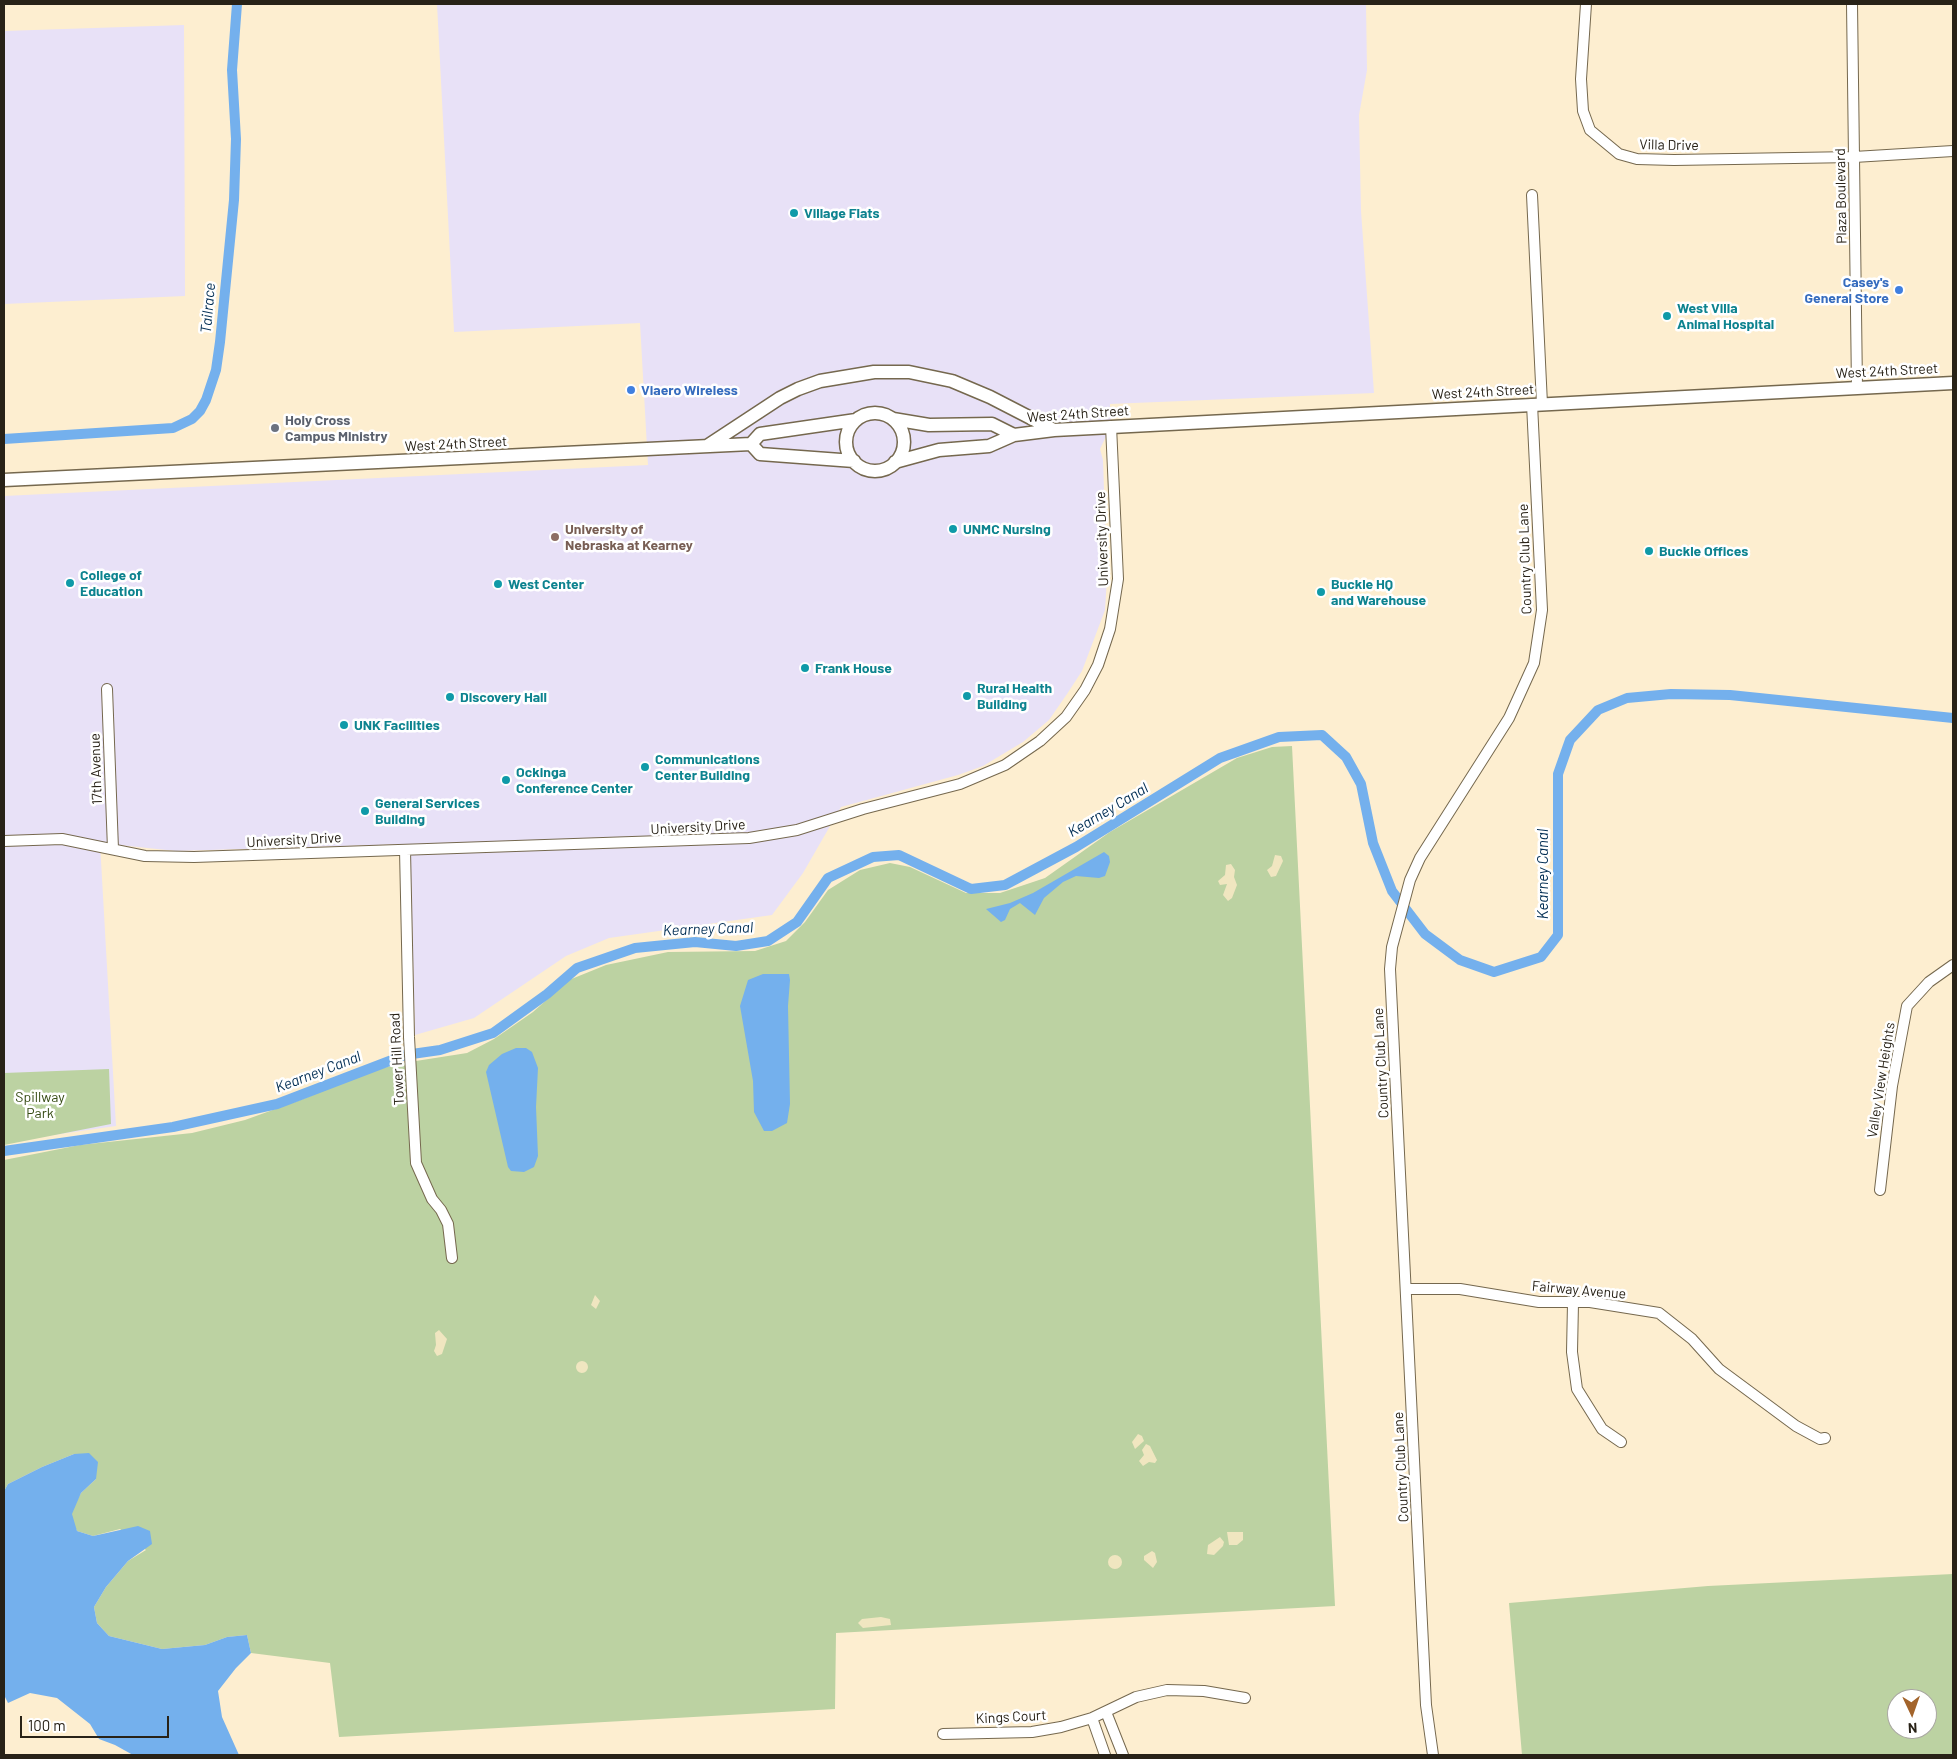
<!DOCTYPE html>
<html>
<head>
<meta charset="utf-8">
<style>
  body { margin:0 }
  #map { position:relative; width:1957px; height:1759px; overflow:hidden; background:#fdeed0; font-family:Barlow,sans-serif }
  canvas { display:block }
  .frame { position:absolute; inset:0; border:5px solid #282217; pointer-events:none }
  .north { position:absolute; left:1887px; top:1689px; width:50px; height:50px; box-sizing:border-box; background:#fff; border:1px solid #a9a7a2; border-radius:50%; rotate:177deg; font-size:14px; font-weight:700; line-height:20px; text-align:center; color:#282217 }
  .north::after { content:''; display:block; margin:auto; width:18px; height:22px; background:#a3642b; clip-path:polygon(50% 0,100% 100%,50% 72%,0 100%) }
  .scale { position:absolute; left:20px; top:1716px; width:149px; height:22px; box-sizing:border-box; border:2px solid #282217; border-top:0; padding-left:6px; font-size:15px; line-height:18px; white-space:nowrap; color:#282217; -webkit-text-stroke:4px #fff; paint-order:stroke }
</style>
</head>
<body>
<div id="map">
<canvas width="1957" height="1759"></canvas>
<div class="frame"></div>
<div class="north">N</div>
<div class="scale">100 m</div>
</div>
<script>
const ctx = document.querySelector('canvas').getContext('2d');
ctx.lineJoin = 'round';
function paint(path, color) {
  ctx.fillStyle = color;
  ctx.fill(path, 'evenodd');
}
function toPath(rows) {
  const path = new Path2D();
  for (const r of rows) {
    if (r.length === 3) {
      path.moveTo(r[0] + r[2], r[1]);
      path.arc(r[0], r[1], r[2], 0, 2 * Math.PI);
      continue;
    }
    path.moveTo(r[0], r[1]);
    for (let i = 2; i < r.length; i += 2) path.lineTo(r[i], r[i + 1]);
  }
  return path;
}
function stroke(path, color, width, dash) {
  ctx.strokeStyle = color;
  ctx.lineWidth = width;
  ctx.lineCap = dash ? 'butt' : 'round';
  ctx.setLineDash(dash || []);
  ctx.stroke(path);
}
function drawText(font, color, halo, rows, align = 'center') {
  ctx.font = font + ' Barlow,sans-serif';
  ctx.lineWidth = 5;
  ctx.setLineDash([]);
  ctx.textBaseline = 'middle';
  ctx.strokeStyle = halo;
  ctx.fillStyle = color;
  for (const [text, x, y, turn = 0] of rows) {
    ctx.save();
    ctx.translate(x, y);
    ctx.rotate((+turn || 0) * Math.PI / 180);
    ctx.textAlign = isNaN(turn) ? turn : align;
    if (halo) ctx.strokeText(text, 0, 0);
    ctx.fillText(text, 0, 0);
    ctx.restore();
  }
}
const education = toPath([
  [437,4,1366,4,1367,70,1359,115,1361,211,1374,393,1110,404,1111,426,1100,449,1103,460,1107,578,1105,610,1082,671,1067,694,1049,720,1023,742,983,766,958,775,841,807,803,873,772,915,609,938,566,956,474,1018,415,1035,410,844,176,851,100,843,116,1126,4,1142,4,496,648,465,640,323,454,332],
  [184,25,185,296,4,304,4,31]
]);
const green = toPath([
  [1292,746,1335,1606,836,1633,835,1709,339,1737,330,1663,251,1653,247,1635,227,1637,205,1645,162,1649,109,1636,97,1623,94,1607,106,1587,128,1561,146,1550,120,1529,93,1536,77,1531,69,1515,81,1493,96,1479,74,1454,42,1467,8,1484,4,1491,4,1160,80,1145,192,1133,245,1120,303,1099,375,1070,403,1063,467,1053,494,1039,533,1012,569,980,606,965,668,952,755,951,786,941,805,922,828,890,860,870,890,863,910,867,966,893,1000,893,1045,878,1110,832,1237,758,1272,747],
  [109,1069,111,1124,4,1145,4,1073],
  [1953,1574,1953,1755,1522,1755,1509,1603,1708,1586],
  [1897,1699,1927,1699,1927,1729,1897,1729]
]);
const sand = toPath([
  [1275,855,1281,856,1283,861,1276,876,1271,877,1267,870,1272,866],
  [1231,864,1235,870,1234,877,1237,885,1232,898,1228,901,1223,895,1227,884,1220,885,1218,881,1225,875,1226,865],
  [595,1295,600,1301,596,1309,591,1305],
  [439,1330,447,1339,442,1354,437,1356,434,1351,436,1345,435,1333],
  [582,1367,6],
  [1138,1434,1142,1436,1144,1441,1135,1449,1132,1442],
  [1146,1444,1150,1446,1157,1460,1155,1463,1149,1462,1143,1466,1139,1461,1144,1455,1142,1450],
  [1227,1532,1243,1532,1243,1540,1237,1545,1229,1545],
  [1220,1537,1224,1542,1223,1546,1214,1555,1207,1554,1208,1545],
  [1152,1551,1155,1553,1157,1562,1153,1568,1144,1560,1144,1556],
  [1115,1562,7],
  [881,1617,890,1619,891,1625,863,1628,858,1623,862,1619]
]);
const water = toPath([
  [1104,852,1109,856,1110,862,1105,876,1099,878,1076,876,1063,882,1044,898,1035,915,1020,903,1010,909,1005,920,1001,922,986,909,1010,903,1033,893],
  [763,974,789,974,790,980,788,1006,790,1104,787,1123,772,1131,764,1131,754,1112,753,1081,740,1006,748,980],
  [516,1048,526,1048,532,1052,538,1068,536,1107,538,1156,534,1167,524,1172,511,1171,508,1167,486,1072,489,1065,502,1054],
  [89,1453,98,1462,96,1479,81,1493,72,1514,77,1531,93,1536,138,1526,150,1531,152,1544,128,1561,106,1587,94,1607,97,1623,109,1636,162,1649,205,1645,227,1637,247,1635,251,1653,236,1668,218,1691,222,1717,239,1755,133,1755,115,1745,99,1739,90,1724,57,1698,30,1693,8,1703,4,1695,4,1491,8,1484,42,1467,74,1454]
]);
const canal = toPath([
  [4,439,173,428,192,419,200,411,206,400,216,370,220,342,234,200,236,139,232,70,237,4],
  [4,1151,173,1127,277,1104,405,1055,440,1050,493,1033,547,994,577,968,635,948,695,942,736,946,768,941,797,922,828,878,873,857,899,855,971,889,1005,885,1076,847,1220,758,1279,737,1322,735,1346,757,1361,784,1373,843,1392,891,1425,934,1460,960,1494,972,1541,957,1558,935,1558,774,1570,740,1598,710,1627,698,1671,694,1730,695,1953,718]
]);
const minor = toPath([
  [1586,4,1581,79,1583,111,1590,130,1619,154,1637,159,1674,160,1854,157,1953,151],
  [1852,4,1857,388],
  [1532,195,1542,404],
  [107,689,113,849],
  [4,841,62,839,145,856,194,857,749,838,797,830,863,809,960,784,1005,765,1040,741,1066,717,1085,690,1098,665,1110,629,1118,579,1111,426],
  [405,850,409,1037,416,1163,432,1199,441,1210,448,1224,452,1258],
  [1880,1190,1892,1086,1907,1006,1929,982,1953,965],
  [1407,1289,1460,1289,1539,1302,1590,1302,1659,1313,1692,1339,1719,1369,1796,1426,1820,1439,1825,1438],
  [1573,1303,1572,1352,1577,1389,1602,1429,1621,1442],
  [1106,1712,1123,1755],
  [1092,1718,1105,1755],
  [943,1734,1032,1732,1061,1727,1092,1718,1136,1697,1167,1690,1204,1691,1245,1698],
  [1433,1755,1426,1705,1390,969,1392,947,1410,880,1420,858,1509,718,1534,663,1542,610,1532,404]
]);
const major = toPath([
  [875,442,29],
  [893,419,929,425,992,424,1014,435],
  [751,444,760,454,854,461],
  [707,446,780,398,798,389,820,381,874,372,909,372,952,381,990,397,1054,430],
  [895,462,939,450,989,446,1014,435,1054,430,1953,383],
  [4,480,751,444,760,434,856,420]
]);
const markers = [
  [794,213,5,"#0f9aa8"],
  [1899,290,5,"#3f7fe0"],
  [1667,316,5,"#0f9aa8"],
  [631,390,5,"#3f7fe0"],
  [275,428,5,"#6b7280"],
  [953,529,5,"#0f9aa8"],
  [555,537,5,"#8d6e63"],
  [1649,551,5,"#0f9aa8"],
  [70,583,5,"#0f9aa8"],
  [498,584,5,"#0f9aa8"],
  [1321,592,5,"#0f9aa8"],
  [805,668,5,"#0f9aa8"],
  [967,696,5,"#0f9aa8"],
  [450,697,5,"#0f9aa8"],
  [344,725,5,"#0f9aa8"],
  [645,767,5,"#0f9aa8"],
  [506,780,5,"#0f9aa8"],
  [365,811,5,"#0f9aa8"]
];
const streetNames = [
  ["Villa Drive",1669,145,1],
  ["Plaza Boulevard",1841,196,-91],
  ["West 24th Street",1887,371,-3],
  ["West 24th Street",1483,392,-3],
  ["West 24th Street",1078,414,-4],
  ["West 24th Street",456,444,-3],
  ["University Drive",1102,539,-92],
  ["Country Club Lane",1525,559,-92],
  ["17th Avenue",96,769,-92],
  ["University Drive",698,827,-3],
  ["University Drive",294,840,-3],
  ["Tower Hill Road",397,1059,-93],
  ["Country Club Lane",1381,1063,-93],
  ["Valley View Heights",1881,1080,-81],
  ["Fairway Avenue",1579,1290,5],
  ["Country Club Lane",1401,1467,-93],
  ["Kings Court",1011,1717,-3]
];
const cultureNames = [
  ["Village Flats",804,213],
  ["West Villa",1677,308],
  ["Animal Hospital",1677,324],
  ["UNMC Nursing",963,529],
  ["Buckle Offices",1659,551],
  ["College of",80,575],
  ["Education",80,591],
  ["West Center",508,584],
  ["Buckle HQ",1331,584],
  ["and Warehouse",1331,600],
  ["Frank House",815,668],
  ["Rural Health",977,688],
  ["Building",977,704],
  ["Discovery Hall",460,697],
  ["UNK Facilities",354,725],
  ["Communications",655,759],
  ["Center Building",655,775],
  ["Ockinga",516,772],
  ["Conference Center",516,788],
  ["General Services",375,803],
  ["Building",375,819]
];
const shopNames = [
  ["Casey's",1889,282],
  ["General Store",1889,298],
  ["Viaero Wireless",641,390,"left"]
];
const worshipNames = [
  ["Holy Cross",285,420],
  ["Campus Ministry",285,436]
];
const educationNames = [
  ["University of",565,529],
  ["Nebraska at Kearney",565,545]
];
const parkNames = [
  ["Spillway",40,1097],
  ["Park",40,1113]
];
const waterNames = [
  ["Tailrace",208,308,-85],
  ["Kearney Canal",1108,810,-31],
  ["Kearney Canal",1543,874,-90],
  ["Kearney Canal",708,929,-2],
  ["Kearney Canal",318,1072,-21]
];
paint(education, '#e8e1f7');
paint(green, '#bcd2a2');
paint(sand, '#f0e6c0');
paint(water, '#74b0ed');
stroke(canal, '#74b0ed', 10);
stroke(minor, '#75684e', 12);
stroke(major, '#75684e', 15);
stroke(minor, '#fff', 10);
stroke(major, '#fff', 12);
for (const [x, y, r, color] of markers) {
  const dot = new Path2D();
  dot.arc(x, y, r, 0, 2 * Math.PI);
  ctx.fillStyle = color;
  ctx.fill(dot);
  stroke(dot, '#fff', 2);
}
drawText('14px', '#282217', '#fff', streetNames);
drawText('bold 14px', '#0d838f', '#fff', cultureNames, 'left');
drawText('bold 14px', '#366cbe', '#fff', shopNames, 'right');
drawText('bold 14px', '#5b616d', '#fff', worshipNames, 'left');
drawText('bold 14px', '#785e54', '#fff', educationNames, 'left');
drawText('14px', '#364b14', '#fff', parkNames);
drawText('italic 15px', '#002d53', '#fff', waterNames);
</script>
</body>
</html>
